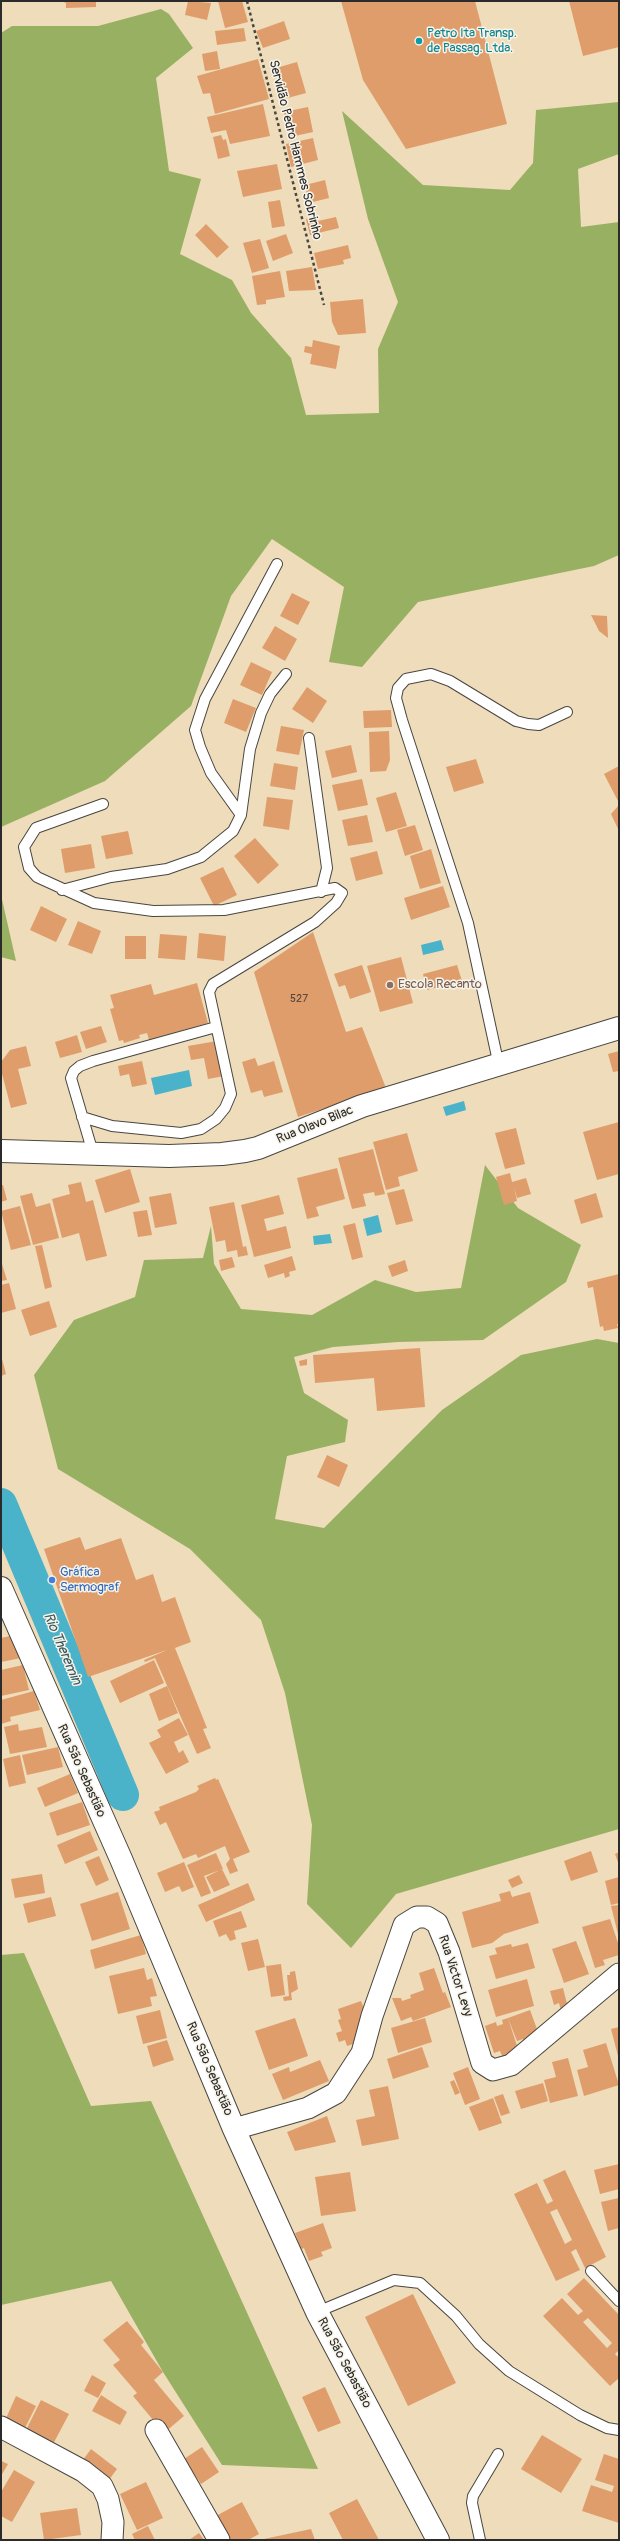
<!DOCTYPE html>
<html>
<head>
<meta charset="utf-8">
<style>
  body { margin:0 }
  #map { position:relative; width:620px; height:2541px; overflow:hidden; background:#eedcba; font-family:Pangolin,sans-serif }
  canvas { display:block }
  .frame { position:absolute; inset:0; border:2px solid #2b2b2b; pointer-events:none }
</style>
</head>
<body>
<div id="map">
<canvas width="620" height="2541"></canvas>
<div class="frame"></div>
</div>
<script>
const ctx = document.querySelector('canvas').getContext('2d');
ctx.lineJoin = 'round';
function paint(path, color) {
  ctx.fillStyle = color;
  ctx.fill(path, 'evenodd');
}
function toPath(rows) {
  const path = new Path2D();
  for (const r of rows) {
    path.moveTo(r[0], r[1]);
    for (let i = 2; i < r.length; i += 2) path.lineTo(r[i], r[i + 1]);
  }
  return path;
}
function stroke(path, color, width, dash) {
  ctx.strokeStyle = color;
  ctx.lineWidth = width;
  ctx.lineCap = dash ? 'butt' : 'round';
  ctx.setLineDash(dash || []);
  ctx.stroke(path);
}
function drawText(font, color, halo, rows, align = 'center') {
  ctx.font = font + ' Pangolin,sans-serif';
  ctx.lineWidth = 3;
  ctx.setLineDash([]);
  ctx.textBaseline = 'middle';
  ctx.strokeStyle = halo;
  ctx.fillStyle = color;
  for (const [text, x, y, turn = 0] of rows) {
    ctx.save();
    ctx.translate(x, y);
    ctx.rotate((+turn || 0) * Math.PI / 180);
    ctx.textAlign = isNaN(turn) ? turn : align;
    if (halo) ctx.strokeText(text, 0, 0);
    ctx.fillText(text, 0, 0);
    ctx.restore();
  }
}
const forest = toPath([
  [161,9,169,14,193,48,156,78,169,171,201,179,180,254,232,280,251,313,291,358,306,415,379,413,378,349,398,302,368,219,342,111,423,185,510,190,533,163,536,110,619,102,619,154,578,169,581,227,619,222,619,555,594,566,418,602,362,667,329,662,344,587,272,539,231,596,191,706,105,781,1,827,1,33,12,26,98,26],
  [1,895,16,961,1,957],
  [485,1165,518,1208,581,1245,566,1282,483,1340,398,1342,333,1347,294,1357,304,1393,348,1420,345,1442,287,1456,275,1519,324,1528,442,1410,521,1355,597,1339,619,1343,619,1829,396,1894,351,1948,307,1904,312,1825,285,1693,261,1620,190,1549,58,1469,34,1375,74,1320,135,1297,144,1260,203,1258,211,1226,214,1264,241,1309,312,1315,375,1280,416,1292,461,1288],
  [24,1953,91,2106,151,2101,318,2469,222,2465,163,2372,111,2281,1,2305,1,1955]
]);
const water = toPath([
  [441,940,444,950,423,955,421,945],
  [189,1070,192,1086,155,1095,151,1078],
  [464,1101,466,1110,446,1116,443,1107],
  [378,1215,382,1232,367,1236,363,1219],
  [330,1234,332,1243,314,1245,313,1236]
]);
const river = toPath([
  [1,1504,123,1795]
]);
const building = toPath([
  [61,1,96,1,96,7,66,8,66,3],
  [188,1,211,3,207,20,185,15],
  [218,1,242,1,248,22,225,28],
  [341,1,475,1,507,124,406,149,363,80],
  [569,1,619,1,619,47,583,56],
  [284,21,290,39,263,48,256,31],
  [244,28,246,41,217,45,215,31],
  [217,51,220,69,205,71,202,54],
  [258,59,269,99,215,114,210,93,203,94,197,76],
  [297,62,306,93,284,99,276,68],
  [263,104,270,136,230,144,226,130,211,133,207,117],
  [308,107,313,132,290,137,284,112],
  [221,135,223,140,226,139,230,156,218,159,213,137],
  [313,138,318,160,291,167,286,144],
  [277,164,282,189,243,197,237,171],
  [325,180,329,198,309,203,305,185],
  [280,200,285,226,272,228,268,202],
  [316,217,318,221,336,217,339,228,310,235,306,219],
  [206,224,229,247,217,258,195,235],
  [286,234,293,253,273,261,266,241],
  [260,239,269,268,252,273,243,243],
  [348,245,351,258,343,260,344,264,318,269,314,253],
  [312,267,316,290,289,291,286,271],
  [280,271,285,297,266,300,266,304,257,305,252,276],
  [363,299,366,333,338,335,332,322,330,302],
  [313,340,340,346,336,369,310,364,312,354,304,352,305,346,312,347],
  [292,593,310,602,298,625,280,616],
  [591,615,607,616,608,638,599,631],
  [275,626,297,639,285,661,262,648],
  [251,662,272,672,262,695,240,685],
  [307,687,327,701,313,723,292,709],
  [233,699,256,708,246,732,224,723],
  [391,710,392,727,364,728,363,711],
  [281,726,304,730,299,755,276,751],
  [389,731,390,760,386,771,370,772,369,732],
  [351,745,357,772,332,778,325,751],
  [476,759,484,783,454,792,446,767],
  [274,763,298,767,295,790,270,786],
  [619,766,619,803,604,774],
  [362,779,368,805,338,811,332,785],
  [396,792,407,826,386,832,376,798],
  [267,797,293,800,289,830,263,826],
  [619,805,619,831,611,814],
  [367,815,373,842,348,846,342,820],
  [415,825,423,850,405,856,397,830],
  [128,831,133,854,106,859,101,836],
  [255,838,279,865,258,884,234,856],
  [91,844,95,868,65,873,61,849],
  [431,849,441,883,420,889,410,856],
  [377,851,383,874,356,881,350,858],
  [223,867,237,895,214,906,200,878],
  [443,886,450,907,411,920,404,898],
  [41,906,67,919,56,942,30,930],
  [78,921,101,931,92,954,68,945],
  [313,932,346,1032,362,1027,386,1088,298,1117,254,972],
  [199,933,226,936,224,961,197,958],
  [160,934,187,936,185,960,158,958],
  [125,936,146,936,146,959,125,959],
  [401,957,413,1003,380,1012,367,966],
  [362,965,371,992,350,999,345,985,339,987,334,974],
  [457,965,462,981,427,990,423,974],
  [197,983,208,1023,149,1040,147,1033,139,1035,140,1038,124,1043,123,1040,119,1041,110,1009,114,1008,110,995,151,984,154,995],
  [101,1026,107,1042,86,1049,80,1032],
  [77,1035,82,1052,60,1058,55,1042],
  [217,1041,224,1076,208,1079,204,1058,191,1060,188,1046],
  [26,1046,31,1066,18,1069,27,1104,11,1108,1,1070,1,1062,10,1050],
  [619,1051,619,1071,613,1072,608,1054],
  [255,1058,258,1066,274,1061,283,1092,264,1097,262,1090,251,1093,242,1062],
  [142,1061,147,1084,132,1087,129,1074,120,1076,118,1066],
  [619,1122,619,1174,597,1180,583,1132],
  [516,1128,525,1164,505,1169,495,1133],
  [407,1133,418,1171,398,1177,400,1186,386,1190,373,1142],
  [373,1149,385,1194,375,1196,374,1192,363,1194,366,1206,352,1209,338,1158],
  [337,1168,345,1199,316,1207,319,1216,307,1219,297,1178],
  [130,1169,140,1202,105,1213,95,1180],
  [510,1173,512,1182,526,1178,531,1194,517,1198,514,1187,517,1201,504,1205,496,1177],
  [81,1182,86,1202,93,1200,107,1256,86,1261,79,1233,62,1238,52,1199,70,1194,68,1185],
  [1,1185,3,1185,7,1200,1,1202],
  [404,1189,413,1221,396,1225,387,1193],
  [32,1193,36,1207,50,1203,59,1238,33,1245,20,1196],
  [171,1193,177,1224,155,1228,149,1197],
  [596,1193,603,1217,581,1224,574,1200],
  [279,1195,284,1214,264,1219,267,1231,286,1226,291,1248,254,1257,241,1205],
  [234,1202,243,1247,246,1246,248,1255,238,1257,237,1250,227,1252,225,1240,216,1242,209,1207],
  [20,1206,31,1245,11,1250,1,1211],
  [147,1210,152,1235,138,1237,133,1212],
  [355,1223,363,1257,352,1260,343,1226],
  [42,1245,52,1287,45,1289,35,1246],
  [292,1256,296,1270,289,1272,290,1276,285,1278,284,1273,268,1278,264,1265],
  [232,1257,235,1267,221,1271,219,1260],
  [405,1260,408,1271,392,1277,388,1266],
  [1,1261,7,1280,1,1281],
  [619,1274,619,1324,617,1324,618,1328,604,1331,603,1326,600,1327,593,1287,588,1288,587,1282],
  [9,1283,16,1309,1,1313,1,1285],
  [49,1301,57,1327,30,1336,21,1310],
  [420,1348,425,1407,377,1411,374,1378,315,1383,313,1355],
  [1,1355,6,1374,1,1376],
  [307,1359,307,1365,300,1366,299,1361],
  [327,1455,348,1465,339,1487,317,1477],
  [80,1537,85,1550,121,1538,136,1580,153,1574,162,1602,175,1597,191,1642,175,1648,207,1728,203,1729,211,1748,197,1754,155,1658,145,1662,144,1660,167,1650,88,1677,44,1549],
  [15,1635,21,1658,1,1662,1,1638],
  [154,1660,164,1683,120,1703,110,1681],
  [23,1665,29,1690,1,1696,1,1670],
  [167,1686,178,1713,159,1721,149,1694],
  [34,1691,40,1710,10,1717,11,1721,1,1724,1,1700],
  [179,1718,188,1735,174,1742,179,1753,183,1750,189,1762,166,1774,149,1743,161,1737,157,1730],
  [18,1724,19,1731,42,1727,47,1747,10,1754,4,1727],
  [58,1747,63,1767,27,1775,22,1755],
  [20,1755,26,1783,9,1787,3,1759],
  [70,1774,78,1793,45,1807,37,1788],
  [215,1778,216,1780,218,1779,250,1852,233,1859,238,1871,230,1874,226,1864,230,1859,225,1846,198,1858,196,1854,183,1859,166,1822,160,1825,154,1812,160,1810,159,1807,196,1792,199,1789,197,1786],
  [82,1802,90,1825,57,1836,49,1813],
  [90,1831,98,1850,65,1864,57,1845],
  [591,1851,598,1872,571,1881,564,1861],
  [619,1852,619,1865,615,1854],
  [216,1853,223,1869,204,1876,211,1893,201,1897,187,1865],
  [99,1856,109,1880,96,1886,85,1862],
  [184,1862,194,1887,182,1892,179,1886,165,1892,157,1873],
  [222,1869,230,1885,214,1892,206,1877],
  [42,1874,45,1893,15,1898,11,1879],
  [519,1875,523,1883,512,1888,508,1880],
  [619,1877,619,1903,611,1905,605,1881],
  [248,1883,255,1900,206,1922,198,1905],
  [510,1891,512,1897,530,1892,539,1923,504,1934,492,1943,472,1948,462,1912,501,1901,499,1894],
  [118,1892,130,1929,92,1941,80,1904],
  [51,1897,56,1916,28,1923,23,1904],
  [619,1905,619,1934,618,1934,611,1906],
  [241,1911,247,1927,234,1931,236,1939,230,1941,226,1934,219,1937,213,1921],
  [610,1919,619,1946,619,1955,603,1960,605,1965,595,1968,582,1927],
  [141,1935,146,1954,95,1969,90,1950],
  [258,1939,265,1967,248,1971,241,1943],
  [576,1941,589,1974,564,1983,552,1949],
  [528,1943,535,1968,496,1979,489,1956,497,1954,495,1948,511,1944,512,1947],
  [281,1964,285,1995,271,1997,266,1966],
  [144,1968,147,1980,152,1978,157,1996,150,1997,152,2006,118,2014,109,1976],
  [434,1968,443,1993,445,1992,451,2007,413,2021,411,2017,401,2021,392,1998,401,1998,402,2001,411,1998,410,1995,424,1990,419,1973],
  [295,1971,298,1989,291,1993,292,2000,284,2001,283,1997,289,1996,287,1975,290,1975,290,1972],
  [527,1979,534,2006,496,2017,488,1990],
  [563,1988,568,2008,562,2015,559,2003,554,2005,550,1991],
  [361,2001,367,2016,365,2040,347,2046,345,2040,339,2042,336,2033,342,2031,338,2020,341,2019,338,2009],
  [160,2010,167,2038,143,2044,136,2016],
  [530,2010,541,2040,525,2046,523,2039,517,2041,508,2018],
  [295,2018,308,2056,269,2070,255,2031],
  [425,2018,432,2042,398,2053,391,2028],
  [508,2018,517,2046,515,2047,517,2053,503,2058,500,2051,494,2053,485,2026,496,2022,497,2026,503,2024,502,2020],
  [619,2027,619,2056,618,2056,611,2029],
  [167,2040,174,2060,153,2067,147,2046],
  [606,2043,619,2085,584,2096,577,2070,588,2067,583,2050],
  [422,2047,429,2067,393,2079,387,2059],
  [568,2058,578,2096,550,2103,544,2080,556,2077,552,2062],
  [320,2060,329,2081,283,2100,272,2074,289,2067,290,2072],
  [468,2067,480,2099,465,2105,453,2073],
  [454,2080,460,2093,455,2095,450,2082],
  [543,2083,548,2101,521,2109,515,2091],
  [388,2086,399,2139,362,2146,356,2120,375,2116,369,2090],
  [503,2094,510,2113,501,2116,494,2097],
  [493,2098,502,2123,479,2131,469,2107],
  [327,2116,336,2142,295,2151,287,2132],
  [619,2164,619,2189,600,2194,594,2170],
  [565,2170,606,2257,585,2268,576,2249,571,2252,580,2270,556,2281,514,2194,537,2183,547,2204,553,2201,543,2180],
  [557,2209,572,2240,565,2244,550,2212],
  [350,2172,356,2211,321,2216,315,2177],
  [619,2198,619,2228,608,2231,601,2202],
  [323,2223,332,2248,321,2252,323,2256,309,2261,304,2248,301,2249,295,2233],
  [584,2278,619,2315,619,2350,615,2354,619,2358,619,2378,610,2386,543,2316,562,2298,578,2315,583,2311,567,2294],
  [588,2318,612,2343,607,2348,583,2322],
  [413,2294,456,2383,408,2406,365,2317],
  [127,2321,144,2342,141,2345,163,2372,154,2380,184,2416,164,2433,133,2396,137,2393,113,2365,120,2360,103,2340],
  [92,2375,106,2383,98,2398,84,2391],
  [325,2387,341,2423,318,2432,302,2397],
  [101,2395,127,2412,120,2425,92,2411],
  [16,2396,36,2406,22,2434,3,2425],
  [41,2400,69,2414,51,2448,24,2434],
  [542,2435,582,2459,561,2493,521,2469],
  [202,2447,219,2472,201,2484,184,2459],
  [91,2449,117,2469,106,2484,80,2464],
  [604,2454,619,2459,619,2523,582,2511,591,2485,612,2492,614,2486,595,2480],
  [1,2461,8,2464,1,2476],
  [14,2470,35,2482,12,2522,1,2516,1,2492],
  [146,2482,163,2518,137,2530,120,2494],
  [357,2499,379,2540,343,2540,329,2513],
  [242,2502,259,2534,248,2540,226,2540,214,2517],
  [77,2508,81,2535,44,2540,40,2513],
  [148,2526,155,2540,135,2540,132,2534],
  [311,2529,315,2540,264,2540,264,2539],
  [199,2533,204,2540,189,2540]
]);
const path = toPath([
  [247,1,324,305]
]);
const service = toPath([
  [309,738,327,868,321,892],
  [241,815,250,749,261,713,270,694,286,674],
  [62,890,111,877,167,869,201,857,233,831,241,815,211,773,200,747,195,730,205,699,277,564],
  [499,1066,468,923,402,720,396,698,398,688,406,679,431,674,450,681,516,721,528,724,539,725,567,712],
  [82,1117,112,1126,181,1133,201,1129,216,1119,225,1108,231,1094,209,992,213,984,315,922,336,903,342,893,335,888,224,910,153,911,94,903,37,877,29,868,24,847,36,828,103,804],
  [93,1153,71,1078,74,1071,80,1066,93,1061,216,1027],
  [591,2271,619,2301],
  [317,2312,394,2280,420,2283,456,2316,479,2344,509,2371,580,2415,607,2428,619,2430],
  [480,2540,472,2503,473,2496,498,2454]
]);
const minor = toPath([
  [234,2129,308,2108,336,2093,362,2053,372,2016,404,1925,417,1917,427,1917,437,1923,449,1952,482,2063,493,2070,511,2065,619,1974],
  [1,2427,83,2471,102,2486,108,2499,113,2522,112,2540],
  [156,2430,219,2540]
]);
const tertiary = toPath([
  [1,1588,121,1859,234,2129,317,2312,438,2540]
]);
const secondary = toPath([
  [1,1151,169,1156,222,1154,245,1151,258,1148,362,1106,619,1028]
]);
const markers = [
  [419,41,4,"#0f9aa8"],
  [390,985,4,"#8d6e63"],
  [52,1580,4,"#3f7fe0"]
];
const numberNames = [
  ["527",299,999]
];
const cultureNames = [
  ["Petro Ita Transp.",427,34],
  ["de Passag. Ltda.",427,49]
];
const streetNames = [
  ["Servidão Pedro Hammes Sobrinho",295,150,76],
  ["Rua Olavo Bilac",315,1125,-22],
  ["Rua São Sebastião",81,1771,66],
  ["Rua Victor Levy",455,1976,72],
  ["Rua São Sebastião",209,2069,67],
  ["Rua São Sebastião",344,2363,62]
];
const educationNames = [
  ["Escola Recanto",398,985]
];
const shopNames = [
  ["Gráfica",60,1573],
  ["Sermograf",60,1588]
];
const waterNames = [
  ["Rio Theremin",62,1649,67]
];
paint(forest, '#98b061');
paint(water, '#4ab2c9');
stroke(river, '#4ab2c9', 32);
paint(building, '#df9d6c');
stroke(service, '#484640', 12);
stroke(minor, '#484640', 23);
stroke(tertiary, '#484640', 24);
stroke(secondary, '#484640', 24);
stroke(path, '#484640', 2.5, [3, 3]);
stroke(service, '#fff', 10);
stroke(minor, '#fff', 21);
stroke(tertiary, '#fff', 22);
stroke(secondary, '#fff', 22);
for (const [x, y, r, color] of markers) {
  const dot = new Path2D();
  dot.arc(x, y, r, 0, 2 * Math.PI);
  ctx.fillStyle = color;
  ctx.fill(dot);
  stroke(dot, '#f7f3e8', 1.5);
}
drawText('11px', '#58483b', null, numberNames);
drawText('13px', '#0d838f', '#f7f3e8', cultureNames, 'left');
drawText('13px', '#2b2b2b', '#f7f3e8', streetNames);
drawText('13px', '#785e54', '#f7f3e8', educationNames, 'left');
drawText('13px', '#366cbe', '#f7f3e8', shopNames, 'left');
drawText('italic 14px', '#365a62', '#f7f3e8', waterNames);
</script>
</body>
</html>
